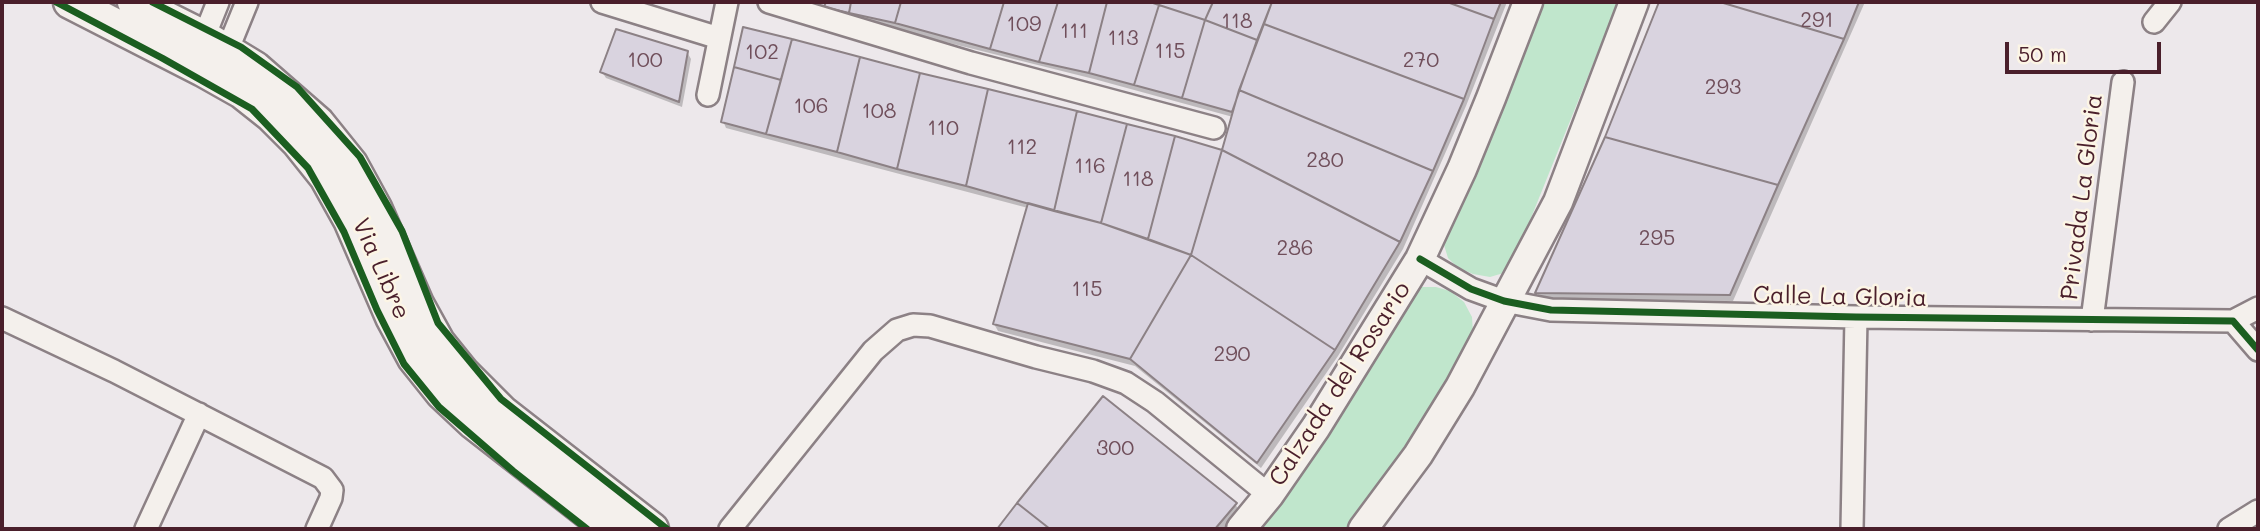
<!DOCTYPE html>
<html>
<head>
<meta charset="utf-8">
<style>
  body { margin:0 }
  #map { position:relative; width:2260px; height:531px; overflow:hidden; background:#ede8eb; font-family:Mali,sans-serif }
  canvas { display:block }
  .frame { position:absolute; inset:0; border:4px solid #4a1f2b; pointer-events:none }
  .scale { position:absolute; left:2005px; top:42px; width:156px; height:32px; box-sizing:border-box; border:4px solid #4a1f2b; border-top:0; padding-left:9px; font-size:21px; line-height:24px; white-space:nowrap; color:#4a1f2b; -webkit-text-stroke:5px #fcf5e5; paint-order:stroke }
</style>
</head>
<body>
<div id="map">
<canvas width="2260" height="531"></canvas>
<div class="frame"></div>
<div class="scale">50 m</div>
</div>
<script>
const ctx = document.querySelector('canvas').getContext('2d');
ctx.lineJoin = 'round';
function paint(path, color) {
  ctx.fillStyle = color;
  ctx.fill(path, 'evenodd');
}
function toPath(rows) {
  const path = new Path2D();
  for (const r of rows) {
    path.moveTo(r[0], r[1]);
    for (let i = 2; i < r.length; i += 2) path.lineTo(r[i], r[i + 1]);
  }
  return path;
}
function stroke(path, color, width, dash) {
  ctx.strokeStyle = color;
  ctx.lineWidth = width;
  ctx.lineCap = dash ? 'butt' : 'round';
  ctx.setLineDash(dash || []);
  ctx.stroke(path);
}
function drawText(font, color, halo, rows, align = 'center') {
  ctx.font = font + ' Mali,sans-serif';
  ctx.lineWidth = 5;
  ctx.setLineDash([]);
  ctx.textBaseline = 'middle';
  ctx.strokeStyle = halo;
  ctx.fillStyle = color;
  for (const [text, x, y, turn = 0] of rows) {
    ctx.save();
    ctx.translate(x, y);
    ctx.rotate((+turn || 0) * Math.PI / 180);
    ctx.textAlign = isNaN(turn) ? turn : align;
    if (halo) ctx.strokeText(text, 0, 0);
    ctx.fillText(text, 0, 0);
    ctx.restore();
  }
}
const green = toPath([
  [1535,2,1618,2,1514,260,1507,272,1490,277,1473,274,1457,267,1448,258,1444,245,1448,222],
  [1421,287,1436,287,1450,291,1464,302,1472,317,1473,333,1428,411,1374,499,1350,529,1252,529,1408,292]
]);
const shadow = toPath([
  [792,2,1507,2,1466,106,1403,249,1338,356,1261,468,1135,366,998,331,994,324,1028,208,726,128,723,121,744,29,1223,152,1233,117,1094,79,853,19],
  [1661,2,1865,2,1733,301,1541,299,1537,293,1607,137],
  [687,52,691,59,682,107,606,78,602,72],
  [1018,504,1235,504,1239,510,1223,529,999,529]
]);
const building = toPath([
  [807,2,826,2,824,7,807,2],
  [826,2,851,2,849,13,824,7,826,2],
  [851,2,901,2,895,23,849,13,851,2],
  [901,2,1004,2,990,49,895,23,901,2],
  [1004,2,1058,2,1039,62,990,49,1004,2],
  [1058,2,1107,2,1089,73,1039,62,1058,2],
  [1107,2,1150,2,1159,5,1134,85,1089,73,1107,2],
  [1160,2,1213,2,1205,20,1159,5,1160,2],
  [1213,2,1272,2,1257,40,1205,20,1213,2],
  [1272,2,1447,2,1494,19,1464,99,1264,24,1272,2],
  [1447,2,1501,2,1494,19,1447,2],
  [1659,2,1720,2,1844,39,1778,185,1605,137,1659,2],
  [1720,2,1859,2,1844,39,1720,2],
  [1159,5,1205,20,1182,98,1134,85,1159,5],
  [1205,20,1257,40,1232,112,1182,98,1205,20],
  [1264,24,1464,99,1433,171,1239,90,1264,24],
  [743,27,792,39,781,80,734,67,743,27],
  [616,29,688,51,679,102,600,72,616,29],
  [792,39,860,57,837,152,766,134,792,39],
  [860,57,920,73,897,169,837,152,860,57],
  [734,67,781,80,766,134,721,122,734,67],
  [920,73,988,89,966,186,897,169,920,73],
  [988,89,1077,111,1054,211,966,186,988,89],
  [1239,90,1433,171,1400,242,1222,150,1239,90],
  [1077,111,1127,124,1101,223,1054,211,1077,111],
  [1127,124,1175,136,1148,239,1101,223,1127,124],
  [1175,136,1222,150,1191,255,1148,239,1175,136],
  [1605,137,1778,185,1730,295,1535,293,1605,137],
  [1222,150,1400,242,1335,350,1191,255,1222,150],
  [1028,203,1101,223,1191,255,1130,359,993,324,1028,203],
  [1191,255,1335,350,1257,463,1130,359,1191,255],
  [1103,396,1237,503,1215,529,1050,529,1017,503,1103,396],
  [1017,503,1050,529,997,529,1017,503]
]);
const minor = toPath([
  [602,2,719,38],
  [769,2,971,63,1214,128],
  [2154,22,2170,2],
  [204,37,218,2],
  [227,51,247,2],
  [708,95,727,2],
  [1420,259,1471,289,1504,301,1551,310,1856,317,2233,321,2258,350],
  [2,318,114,371,323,478,332,490,331,498,317,529],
  [2092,320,2123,82],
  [2233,321,2258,308],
  [146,529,199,414],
  [730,529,873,351,897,330,913,325,930,326,1036,357,1093,371,1126,383,1155,402,1269,495],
  [1852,529,1856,317],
  [2229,529,2258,511]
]);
const tertiary = toPath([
  [1241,529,1269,495,1316,427,1420,259,1462,169,1491,98,1528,2],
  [1363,529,1418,455,1460,387,1558,202,1634,2]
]);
const secondary = toPath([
  [70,2,203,70,242,92,271,115,298,142,326,177,350,220,392,317,414,358,442,393,474,423,610,529],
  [134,2,204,37,255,68,318,123,351,164,375,208,417,304,438,342,463,373,502,412,652,529]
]);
const cycleway = toPath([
  [56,2,162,58,252,109,308,168,344,232,377,310,404,364,439,407,513,471,587,529],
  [152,2,241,47,297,87,360,157,402,231,438,323,501,399,667,529],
  [1420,259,1471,289,1504,301,1551,310,1856,317,2233,321,2258,350]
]);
const numberNames = [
  ["291",1817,21],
  ["118",1237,22],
  ["109",1024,25],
  ["111",1074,32],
  ["113",1123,39],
  ["115",1170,52],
  ["102",762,53],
  ["100",645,61],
  ["270",1421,61],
  ["293",1723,88],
  ["106",811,107],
  ["108",879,112],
  ["110",943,129],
  ["112",1022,148],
  ["280",1325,161],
  ["116",1090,167],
  ["118",1138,180],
  ["295",1657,239],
  ["286",1295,249],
  ["115",1087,290],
  ["290",1232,355],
  ["300",1115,449]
];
const streetNames = [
  ["Privada La Gloria",2082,197,-83],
  ["Via Libre",381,269,66],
  ["Calle La Gloria",1840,297,1],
  ["Calzada del Rosario",1340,384,-57]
];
paint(green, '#c0e6cc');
paint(shadow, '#0003');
paint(building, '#d9d3df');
stroke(building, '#8c8185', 2);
stroke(minor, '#8c8185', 26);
stroke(tertiary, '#8c8185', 33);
stroke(secondary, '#8c8185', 37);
stroke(minor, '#f4f0ec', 21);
stroke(tertiary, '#f4f0ec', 28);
stroke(secondary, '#f4f0ec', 32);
stroke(cycleway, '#1b5e20', 7);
drawText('21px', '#704f5b', null, numberNames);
drawText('24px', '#4a1f2b', '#fcf5e5', streetNames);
</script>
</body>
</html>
